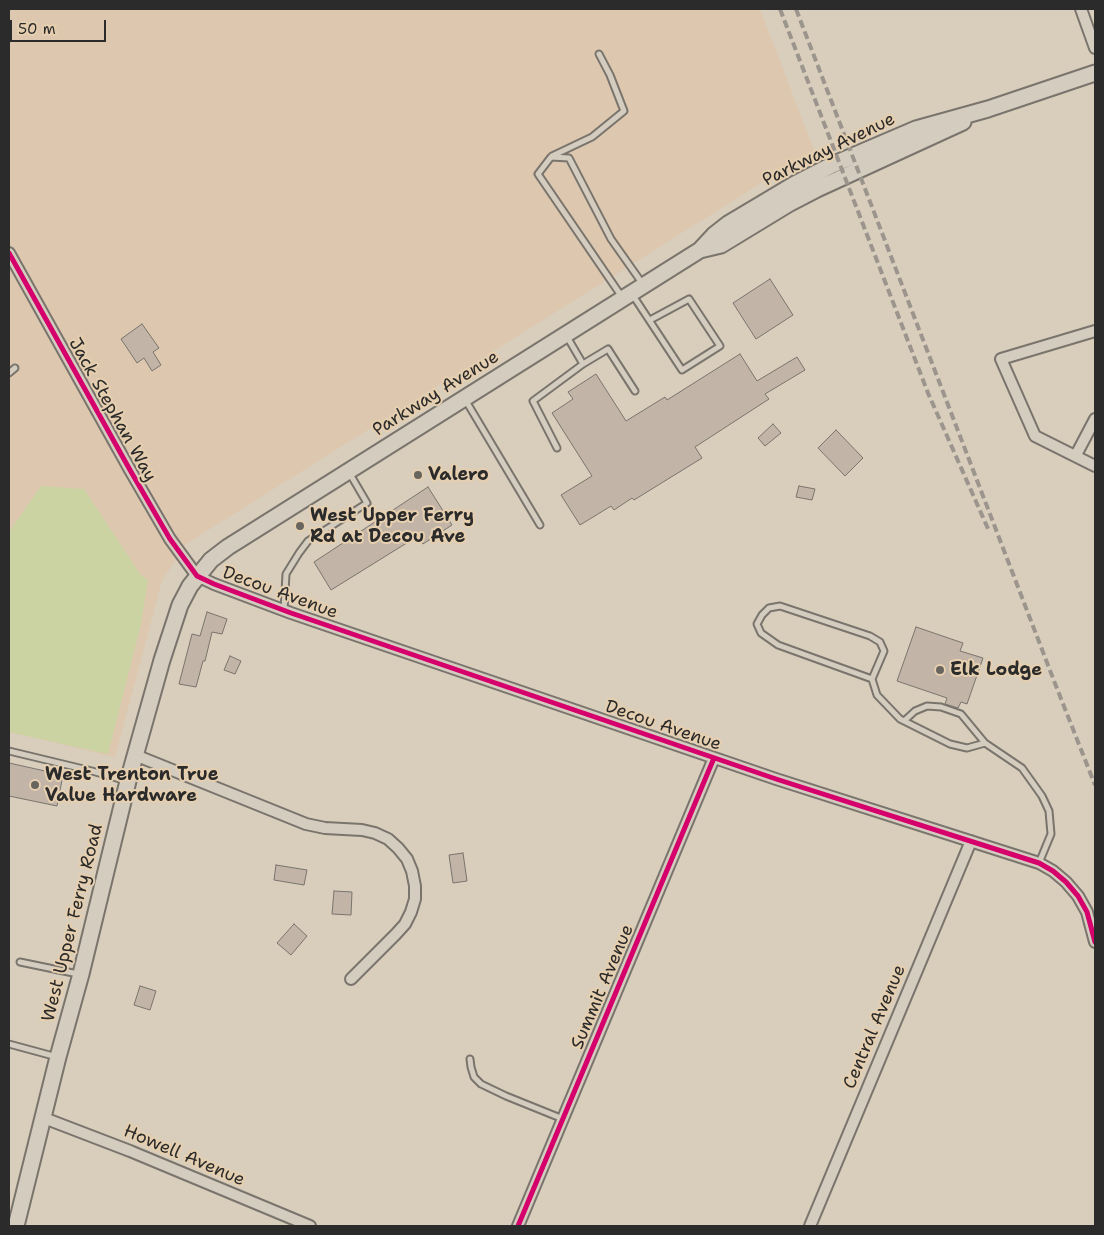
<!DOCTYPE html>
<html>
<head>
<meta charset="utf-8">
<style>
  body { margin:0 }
  #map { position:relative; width:1104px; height:1235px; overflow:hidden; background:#d9cdbc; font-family:"Shantell Sans",sans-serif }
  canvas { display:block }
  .frame { position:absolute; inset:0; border:10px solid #2b2b2b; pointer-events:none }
  .scale { position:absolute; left:10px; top:20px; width:96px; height:22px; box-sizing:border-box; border:2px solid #2b2b2b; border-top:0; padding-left:6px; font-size:15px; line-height:18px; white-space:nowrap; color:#2b2b2b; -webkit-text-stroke:4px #e6cfaf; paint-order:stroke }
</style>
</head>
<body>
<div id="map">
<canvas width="1104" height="1235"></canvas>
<div class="frame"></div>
<div class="scale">50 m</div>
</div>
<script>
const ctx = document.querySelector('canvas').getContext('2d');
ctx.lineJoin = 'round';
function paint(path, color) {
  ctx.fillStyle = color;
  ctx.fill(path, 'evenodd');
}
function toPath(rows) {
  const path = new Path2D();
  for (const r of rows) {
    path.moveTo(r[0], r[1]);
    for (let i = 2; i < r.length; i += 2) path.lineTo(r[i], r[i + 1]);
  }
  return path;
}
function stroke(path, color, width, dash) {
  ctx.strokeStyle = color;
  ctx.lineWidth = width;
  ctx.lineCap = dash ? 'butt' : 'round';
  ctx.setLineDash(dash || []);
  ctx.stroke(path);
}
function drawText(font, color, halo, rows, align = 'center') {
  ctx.font = font + ' "Shantell Sans",sans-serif';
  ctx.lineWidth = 4;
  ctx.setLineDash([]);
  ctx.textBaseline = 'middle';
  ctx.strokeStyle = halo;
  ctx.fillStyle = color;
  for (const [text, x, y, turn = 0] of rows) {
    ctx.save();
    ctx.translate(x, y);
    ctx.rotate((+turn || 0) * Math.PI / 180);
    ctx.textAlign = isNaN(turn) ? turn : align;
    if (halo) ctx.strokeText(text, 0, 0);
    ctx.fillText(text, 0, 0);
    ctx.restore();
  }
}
const built = toPath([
  [9,9,760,9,814,150,186,544,162,581,115,757,9,732]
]);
const green = toPath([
  [41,486,84,489,140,574,148,580,141,624,108,754,9,732,9,532]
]);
const building = toPath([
  [770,279,793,315,756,339,733,303,770,279],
  [142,324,159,348,153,352,161,365,152,371,144,358,137,363,121,339,142,324],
  [740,354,757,381,797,357,805,370,765,394,769,399,695,447,702,458,634,500,632,498,614,510,611,506,580,525,561,495,592,476,552,413,573,399,568,392,596,374,626,421,665,397,667,400,740,354],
  [773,424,781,433,765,446,758,438,773,424],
  [836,430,863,458,845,476,818,448,836,430],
  [799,486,815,489,812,500,796,497,799,486],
  [428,487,452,525,423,544,418,536,331,590,314,562,428,487],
  [207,612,227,619,222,634,212,632,205,661,203,661,196,687,179,684,192,634,200,636,207,612],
  [916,627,963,643,960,651,983,658,967,704,961,702,958,708,945,704,947,698,897,681,916,627],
  [230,656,241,661,235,674,224,670,230,656],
  [9,763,63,775,57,806,9,796,9,763],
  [463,853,467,881,453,883,449,855,463,853],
  [276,865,307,870,304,885,274,880,276,865],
  [334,891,352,892,351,915,332,914,334,891],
  [294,924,307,936,291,955,277,943,294,924],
  [140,986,156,991,150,1010,134,1005,140,986]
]);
const service = toPath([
  [552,156,592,137,624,111,610,75,599,54],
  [632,294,682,370,720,346,689,299,650,320],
  [622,297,538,174,551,157,569,158,611,239,642,283],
  [566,335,583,364,608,349,635,391],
  [9,373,15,368],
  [466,401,540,525],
  [557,448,533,401,583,364],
  [284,610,286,574,299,553,308,541,367,503,350,474],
  [872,679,778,645,761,633,757,624,762,615,769,608,780,606,870,636,880,642,884,651,872,679,877,695,900,719,950,744,967,748,985,743],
  [904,721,915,711,927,706,941,707,961,714,985,743,1022,768,1042,796,1049,811,1051,834,1039,863],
  [9,751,92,771,127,781],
  [20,962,78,974],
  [9,1044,57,1057],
  [470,1059,471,1067,474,1077,481,1084,506,1096,563,1119]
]);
const minor = toPath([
  [1081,9,1095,48],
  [9,253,130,470,170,539,197,576,214,584,291,613,776,779,1039,863,1053,871,1066,882,1078,896,1087,912,1095,942],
  [1095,331,1001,359,1035,436,1095,466],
  [1076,455,1095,419],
  [135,755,306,824,325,828,362,830,375,833,388,839,398,848,407,859,412,871,415,886,415,899,411,912,405,924,396,934,351,979],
  [44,1118,130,1151,310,1226],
  [518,1226,714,758],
  [810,1226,971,841]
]);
const secondary = toPath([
  [700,250,721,245,790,203,817,189,963,122],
  [16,1226,58,1057,81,974,128,781,162,660,180,605,190,586,211,560,228,547,700,250,714,235,728,224,795,184,832,165,916,129,988,109,1095,73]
]);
const rail = toPath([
  [780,9,928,393,989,531],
  [796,9,1056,686,1095,785]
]);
const cycleway = toPath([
  [9,253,130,470,170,539,197,576,214,584,291,613,776,779,1039,863,1053,871,1066,882,1078,896,1087,912,1095,942],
  [518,1226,714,758]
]);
const markers = [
  [418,475,5,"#68645e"],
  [300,526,5,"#68645e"],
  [940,670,5,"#68645e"],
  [35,785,5,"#68645e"]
];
const streetNames = [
  ["Parkway Avenue",829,150,-26],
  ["Parkway Avenue",436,394,-32],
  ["Jack Stephan Way",112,410,61],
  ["Decou Avenue",280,593,20],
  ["Decou Avenue",663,726,19],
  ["West Upper Ferry Road",73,923,-76],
  ["Summit Avenue",603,987,-67],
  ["Central Avenue",875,1027,-67],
  ["Howell Avenue",184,1156,23]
];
const poiNames = [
  ["Valero",428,475],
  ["West Upper Ferry",310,516],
  ["Rd at Decou Ave",310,537],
  ["Elk Lodge",950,670],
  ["West Trenton True",45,775],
  ["Value Hardware",45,796]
];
paint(built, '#ddc8af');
paint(green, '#cbd3a3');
paint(building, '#c2b5a8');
stroke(building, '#79746c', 1);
stroke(service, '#79746c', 9);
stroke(minor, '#79746c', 14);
stroke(secondary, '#79746c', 19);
stroke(service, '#d5ccc0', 5);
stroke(minor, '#d5ccc0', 10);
stroke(secondary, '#d5ccc0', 15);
stroke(rail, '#9b958d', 4, [8, 4]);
stroke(cycleway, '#d6006c', 5);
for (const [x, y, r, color] of markers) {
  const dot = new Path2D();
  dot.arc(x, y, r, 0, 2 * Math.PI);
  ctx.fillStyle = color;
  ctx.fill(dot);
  stroke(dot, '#e6cfaf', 2);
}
drawText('18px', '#2b2b2b', '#e6cfaf', streetNames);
drawText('bold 18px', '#2b2b2b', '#e6cfaf', poiNames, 'left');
</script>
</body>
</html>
